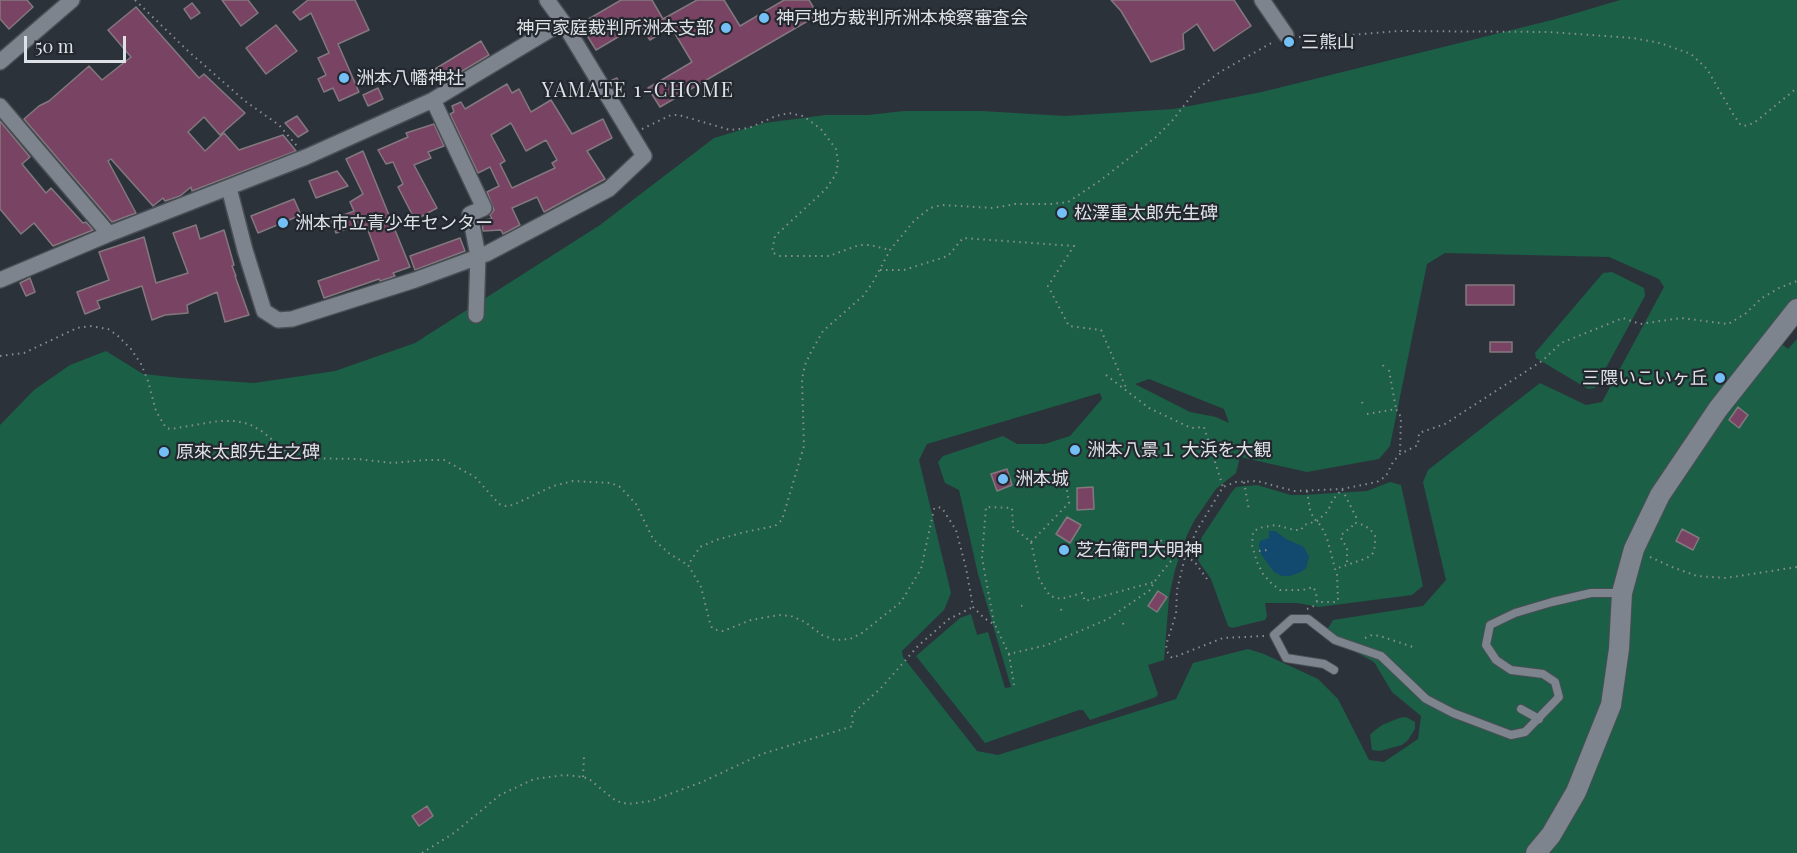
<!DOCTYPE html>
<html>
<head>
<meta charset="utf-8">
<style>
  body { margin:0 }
  #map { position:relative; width:1797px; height:853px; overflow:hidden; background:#2c323a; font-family:"Playfair Display",serif }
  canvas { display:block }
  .scale { position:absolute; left:24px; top:36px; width:102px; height:27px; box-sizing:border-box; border:3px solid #dee2e7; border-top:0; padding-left:8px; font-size:18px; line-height:21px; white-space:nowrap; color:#dee2e7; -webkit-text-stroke:4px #23282f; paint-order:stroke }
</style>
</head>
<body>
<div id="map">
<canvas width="1797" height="853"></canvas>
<div class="scale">50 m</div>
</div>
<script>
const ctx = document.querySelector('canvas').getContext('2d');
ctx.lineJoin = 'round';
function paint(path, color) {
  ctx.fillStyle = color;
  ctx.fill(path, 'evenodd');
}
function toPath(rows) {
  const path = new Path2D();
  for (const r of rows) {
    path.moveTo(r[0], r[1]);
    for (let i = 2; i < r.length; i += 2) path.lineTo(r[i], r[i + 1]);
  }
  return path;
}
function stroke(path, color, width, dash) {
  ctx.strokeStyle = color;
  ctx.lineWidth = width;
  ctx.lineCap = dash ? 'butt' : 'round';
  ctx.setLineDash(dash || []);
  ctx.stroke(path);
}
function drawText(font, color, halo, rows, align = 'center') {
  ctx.font = font + ' "Playfair Display","Noto Sans JP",serif';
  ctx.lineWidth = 4.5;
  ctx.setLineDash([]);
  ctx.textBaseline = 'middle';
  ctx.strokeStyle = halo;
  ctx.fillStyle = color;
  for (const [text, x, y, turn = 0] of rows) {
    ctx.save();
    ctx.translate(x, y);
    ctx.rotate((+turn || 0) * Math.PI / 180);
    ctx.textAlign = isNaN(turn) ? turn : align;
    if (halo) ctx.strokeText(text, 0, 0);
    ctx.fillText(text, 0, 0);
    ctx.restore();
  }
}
const green = toPath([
  [1620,0,1797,0,1797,319,1778,341,1788,349,1797,339,1797,853,0,853,0,425,34,390,70,365,106,351,143,374,181,378,254,383,335,371,415,343,600,225,714,138,764,123,826,115,868,115,904,111,982,111,1065,116,1174,109,1262,92,1556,19],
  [1445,253,1609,257,1659,279,1664,287,1602,402,1586,405,1540,383,1428,470,1423,482,1446,580,1423,606,1333,620,1324,635,1374,662,1392,692,1421,716,1418,739,1384,762,1369,760,1338,699,1318,679,1264,654,1248,649,1193,663,1176,699,998,755,977,751,903,657,902,651,944,610,951,593,919,460,927,444,1100,393,1102,399,1070,436,1045,444,1017,444,1003,436,943,456,938,462,945,483,959,490,978,574,1011,687,1005,688,988,632,977,635,971,614,960,618,916,656,985,743,1079,710,1083,710,1090,720,1156,697,1158,694,1148,665,1164,660,1169,597,1175,570,1187,535,1194,521,1216,489,1236,473,1240,457,1307,472,1379,459,1390,446,1427,264],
  [1149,379,1224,409,1229,423,1216,417,1190,412,1135,384],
  [1612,272,1644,288,1645,296,1595,388,1588,389,1536,358,1535,353,1603,273],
  [1390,482,1401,485,1423,586,1412,595,1319,607,1297,603,1265,603,1267,616,1265,620,1232,628,1228,626,1211,579,1199,562,1196,553,1202,537,1231,493,1236,487,1257,485,1291,495,1303,495,1367,491],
  [1406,717,1415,722,1415,729,1408,740,1402,745,1380,751,1372,750,1370,735,1374,731,1382,725,1399,718]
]);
const water = toPath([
  [1269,531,1275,531,1286,539,1304,547,1309,557,1306,568,1301,572,1290,576,1282,576,1274,572,1261,554,1259,545,1260,541,1269,538]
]);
const building = toPath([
  [0,0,27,0,33,7,9,29,0,19,0,0],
  [222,0,248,0,258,13,241,26,222,0],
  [308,0,355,0,369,30,338,44,359,92,339,101,333,88,324,92,318,79,326,75,318,58,329,53,311,13,300,20,293,12,308,0],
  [621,0,652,0,663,19,697,0,724,0,740,26,784,0,809,0,818,15,660,107,648,88,692,62,671,27,650,40,640,24,596,50,580,24,621,0],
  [1111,0,1234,0,1251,26,1214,51,1197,24,1183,34,1184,49,1151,62,1121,11,1111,0],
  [192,3,200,13,191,19,184,9,192,3],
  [136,7,199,78,204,74,245,113,220,135,204,117,188,132,205,151,224,133,239,150,283,135,296,151,192,191,191,187,180,196,165,201,163,198,153,206,111,159,108,161,136,213,112,222,24,119,39,106,49,101,89,66,102,80,131,57,108,30,136,7],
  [276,25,297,51,266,74,246,48,276,25],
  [481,41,489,55,444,82,435,69,481,41],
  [617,78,622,88,616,91,610,81,617,78],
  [507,84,512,93,519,89,531,112,551,100,572,134,603,119,612,138,587,151,605,179,544,212,537,197,512,208,520,225,503,234,501,230,483,231,482,220,492,219,490,215,494,210,487,192,499,186,490,167,478,173,450,114,454,112,452,106,461,102,465,109,507,84],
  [511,123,526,151,546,140,557,160,552,163,555,168,512,188,500,164,505,161,491,135,511,123],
  [378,88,383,99,368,106,363,95,378,88],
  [297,116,308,131,298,137,285,123,297,116],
  [0,121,30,157,22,164,46,193,51,188,83,223,86,222,93,230,53,246,34,223,21,234,0,209,0,121],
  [434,124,444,146,428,152,431,158,414,165,437,208,415,220,398,187,403,184,393,162,386,164,378,150,408,137,406,133,434,124],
  [363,151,410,267,393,273,395,276,380,281,379,279,324,298,318,281,379,260,366,225,361,227,359,224,336,233,331,220,354,211,350,202,363,194,346,159,363,151],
  [337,171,348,186,316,198,309,181,337,171],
  [294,199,301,215,258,233,251,216,294,199],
  [196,225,200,239,224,230,234,265,232,266,236,276,235,276,249,315,225,322,217,292,187,305,188,313,165,315,152,320,142,286,97,301,100,308,85,314,77,292,109,280,99,252,144,237,156,283,188,273,173,233,196,225],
  [460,238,465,251,415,270,410,256,460,238],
  [30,278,35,292,26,296,20,283,30,278],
  [1466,285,1514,285,1514,305,1466,305,1466,285],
  [1490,342,1512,342,1512,352,1490,352,1490,342],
  [1738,407,1748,415,1739,428,1729,420,1738,407],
  [1007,469,1012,485,997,491,991,474,1007,469],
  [1093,487,1094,509,1077,510,1077,488,1093,487],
  [1067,517,1081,525,1070,543,1056,534,1067,517],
  [1682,529,1699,538,1693,550,1676,541,1682,529],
  [1158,591,1167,597,1157,612,1148,606,1158,591],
  [427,806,433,816,419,826,412,816,427,806]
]);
const path = toPath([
  [135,0,188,51,245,101,279,125,297,146],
  [1299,37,1328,37,1398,31,1549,32,1633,38,1660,43,1691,54,1707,69,1733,114,1740,124,1744,126,1754,123,1797,88],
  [642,129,671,115,679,115,730,130,749,128,776,116,789,113,803,116,821,129,836,149,838,162,836,174,826,189,775,236,772,252,779,256,829,256,859,245,870,245,890,250],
  [880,270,904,270,948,256,963,238,1074,246,1048,286,1069,326,1101,330,1127,390],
  [0,356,24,353,77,328,90,326,108,329,117,335,131,349,141,364,148,381,156,411,166,428,171,429,219,421,235,421,249,424,263,432,288,453,297,458,357,459,393,463,425,460,444,460,475,477,499,504,506,506,513,505,553,486,573,481,611,483,620,487,636,504,653,539,670,554,688,565],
  [1383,365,1384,368],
  [1389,370,1396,409],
  [1106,375,1149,408,1191,428,1204,427,1223,487],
  [1362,402,1363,405],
  [1367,414,1396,409,1401,417,1400,454],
  [1017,473,1023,471],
  [1244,482,1249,510],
  [1307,491,1310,510,1314,519,1317,521,1321,526,1327,538,1333,561,1335,569,1337,574,1338,600,1336,602,1317,602,1316,592,1313,587,1303,590,1280,590,1272,584,1263,574,1257,562,1252,545,1253,532,1259,528,1276,525,1294,530,1301,530,1304,525,1317,521,1328,511,1332,501,1342,489,1356,517,1356,523,1363,525,1370,529,1375,536,1375,546,1373,553,1367,558,1335,569],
  [1161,540,1165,552,1174,557],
  [1031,542,1069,503,1064,471],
  [1259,551,1268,550],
  [1650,557,1672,567,1697,576,1726,578,1797,567],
  [1347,562,1347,548,1341,538,1341,535,1356,523],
  [1207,579,1194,561,1185,557,1174,557,1154,582,1150,590,1108,619,1047,645,1009,654,995,625,984,618,973,607,966,568,956,530,942,508,937,507,934,509,921,569,901,602,862,633,850,639,835,640,822,635,805,622,791,616,779,615,751,620,723,631,717,630,712,628,710,623,701,587,688,565,700,547,716,540,745,532,775,526,782,520,804,446,802,379,805,365,811,352,823,331,863,296,873,282,890,250,914,221,930,208,942,205,993,208,1015,204,1051,204,1068,202,1101,180,1156,137,1172,121,1196,90,1220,72,1275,41],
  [1021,606,1025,605],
  [1061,609,1062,614],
  [1307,609,1314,606,1317,602],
  [994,623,982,558,986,507,1012,508,1013,527,1031,542,1039,579,1050,596,1061,599,1082,593,1085,601,1154,582],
  [1123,623,1124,627],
  [1264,636,1223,638,1172,658,1168,653,1166,645,1176,614,1177,590,1185,557,1196,532,1223,487,1236,482,1257,481,1294,491,1342,489,1377,482,1386,476,1393,462,1400,454,1418,445,1419,433,1445,424,1542,361,1561,343,1623,318,1640,324,1681,318,1728,324,1745,314,1762,298,1779,288,1797,281],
  [1365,638,1372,635,1380,636,1416,648],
  [1009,654,1014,685],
  [583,777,584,757],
  [422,853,454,833,500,795,534,779,565,775,583,777,589,779,616,801,628,804,651,801,702,782,762,754,853,726,852,714,881,688,918,646,949,619,973,607]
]);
const service = toPath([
  [1334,670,1324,664,1286,658,1274,635,1292,619,1308,619,1335,640,1381,656,1426,699,1453,713,1511,735,1525,732,1559,697,1555,682,1543,674,1511,670,1496,660,1486,645,1490,625,1515,613,1552,602,1591,593,1620,593],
  [1521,709,1539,719]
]);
const minor = toPath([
  [1262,0,1286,35],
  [0,62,72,0],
  [433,100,484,208,470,214,478,256,476,315],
  [0,106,109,234],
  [229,188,245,250,264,311,278,320,292,319,415,280,486,254,609,189,644,156,563,22,547,0],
  [0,280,109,234,306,157,433,100,563,22]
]);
const tertiary = toPath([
  [1536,853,1551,835,1576,792,1611,705,1619,649,1622,593,1634,549,1660,495,1718,409,1797,309]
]);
const markers = [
  [764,18,6,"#74c0f6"],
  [726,28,6,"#74c0f6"],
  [1289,42,6,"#74c0f6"],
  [344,78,6,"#74c0f6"],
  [1062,213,6,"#74c0f6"],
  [283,223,6,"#74c0f6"],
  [1720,378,6,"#74c0f6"],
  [1075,450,6,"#74c0f6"],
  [164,452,6,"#74c0f6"],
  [1003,479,6,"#74c0f6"],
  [1064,550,6,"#74c0f6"]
];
const poiNames = [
  ["神戸地方裁判所洲本検察審査会",776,18],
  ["神戸家庭裁判所洲本支部",714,28,"right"],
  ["三熊山",1301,42],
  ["洲本八幡神社",356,78],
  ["松澤重太郎先生碑",1074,213],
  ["洲本市立青少年センター",295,223],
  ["三隈いこいヶ丘",1708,378,"right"],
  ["洲本八景１ 大浜を大観",1087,450],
  ["原來太郎先生之碑",176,452],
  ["洲本城",1015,479],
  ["芝右衛門大明神",1076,550]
];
const neighbourhoodNames = [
  ["YAMATE 1-CHOME",638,91]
];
paint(green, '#1b5f46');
paint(water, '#11496f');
paint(building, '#794464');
stroke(building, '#83787e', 1.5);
stroke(service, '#494e54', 10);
stroke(minor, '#494e54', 18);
stroke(tertiary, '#494e54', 22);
stroke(path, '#898e94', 2, [1.5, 4.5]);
stroke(service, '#7d848d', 8);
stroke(minor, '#7d848d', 15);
stroke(tertiary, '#7d848d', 20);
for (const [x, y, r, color] of markers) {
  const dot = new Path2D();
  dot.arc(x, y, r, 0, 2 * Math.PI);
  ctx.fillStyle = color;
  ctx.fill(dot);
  stroke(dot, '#23282f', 2);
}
drawText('18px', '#dee2e7', '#23282f', poiNames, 'left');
ctx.letterSpacing = '1.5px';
drawText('20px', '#dee2e7', '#23282f', neighbourhoodNames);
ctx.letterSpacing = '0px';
</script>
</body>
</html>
